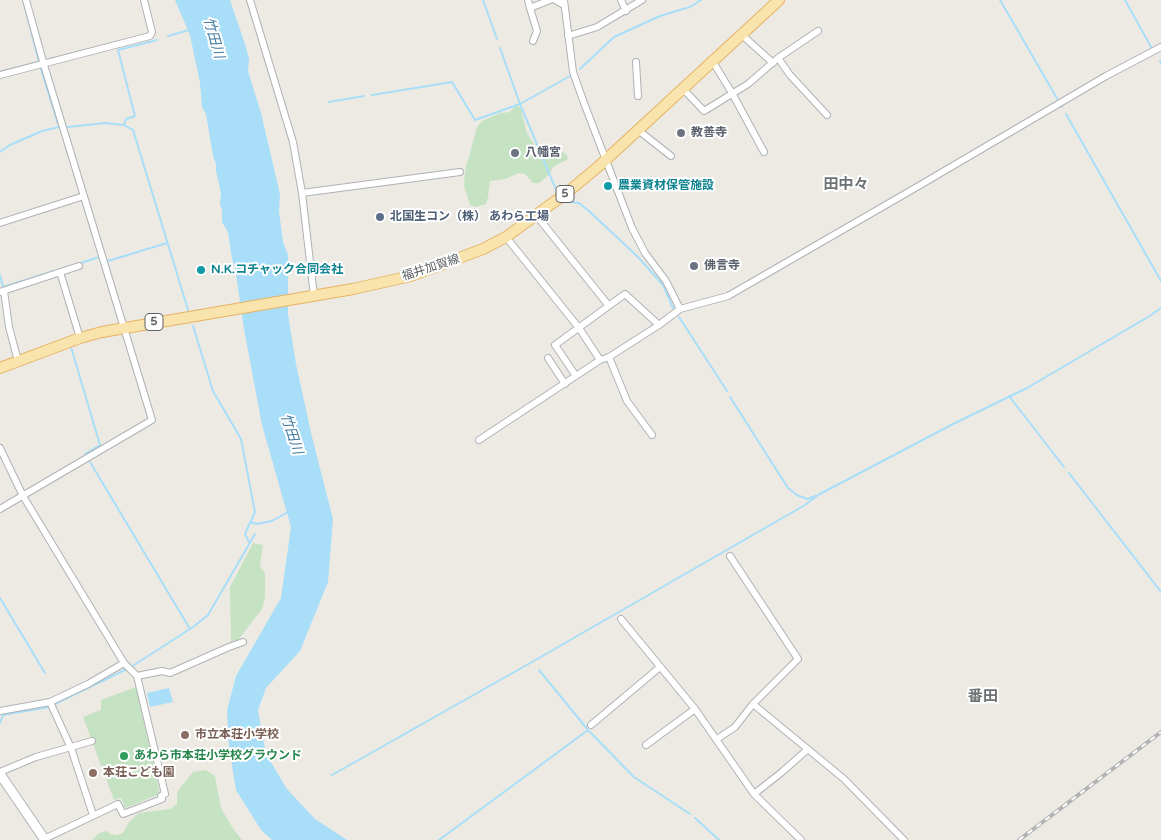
<!DOCTYPE html>
<html>
<head>
<meta charset="utf-8">
<style>
  body { margin:0 }
  canvas { display:block; background:#edeae4 }
</style>
</head>
<body>
<canvas width="1161" height="840"></canvas>
<script>
const ctx = document.querySelector('canvas').getContext('2d');
ctx.lineJoin = 'round';
function paint(path, color) {
  ctx.fillStyle = color;
  ctx.fill(path, 'evenodd');
}
function toPath(rows) {
  const path = new Path2D();
  for (const r of rows) {
    path.moveTo(r[0], r[1]);
    for (let i = 2; i < r.length; i += 2) path.lineTo(r[i], r[i + 1]);
  }
  return path;
}
function stroke(path, color, width, dash) {
  ctx.strokeStyle = color;
  ctx.lineWidth = width;
  ctx.lineCap = dash ? 'butt' : 'round';
  ctx.setLineDash(dash || []);
  ctx.stroke(path);
}
function drawText(font, color, halo, rows, align = 'center') {
  ctx.font = font + ' "Varela Round","Noto Sans JP",sans-serif';
  ctx.lineWidth = 4;
  ctx.setLineDash([]);
  ctx.textBaseline = 'middle';
  ctx.strokeStyle = halo;
  ctx.fillStyle = color;
  for (const [text, x, y, turn = 0] of rows) {
    ctx.save();
    ctx.translate(x, y);
    ctx.rotate((+turn || 0) * Math.PI / 180);
    ctx.textAlign = isNaN(turn) ? turn : align;
    if (halo) ctx.strokeText(text, 0, 0);
    ctx.fillText(text, 0, 0);
    ctx.restore();
  }
}
const green = toPath([
  [518,106,521,109,527,133,536,147,550,147,564,153,567,155,568,159,553,167,549,175,539,183,533,183,525,174,519,173,505,179,490,181,488,197,486,204,476,207,470,205,464,186,465,171,477,127,482,121,500,113,510,112,514,107],
  [253,543,263,545,260,566,265,573,265,597,262,609,238,640,231,642,230,587],
  [136,687,160,794,125,808,121,798,114,800,83,717,101,710,101,700],
  [206,770,215,776,221,808,234,830,242,840,92,840,99,833,107,831,110,834,117,835,123,833,129,822,139,813,170,809,177,804,177,793,180,788,193,772]
]);
const water = toPath([
  [175,0,230,0,246,47,249,59,248,71,261,113,280,194,279,211,283,242,288,255,288,314,296,364,312,437,333,519,328,582,300,651,266,688,258,710,266,754,287,789,315,819,347,840,272,840,261,830,236,790,229,748,227,710,236,676,281,598,291,527,262,425,244,329,235,267,232,259,228,232,222,222,222,210,220,204,221,193,216,171,216,164,213,156,206,114,202,107,200,83,190,35],
  [169,688,173,702,150,707,147,693]
]);
const stream = toPath([
  [23,0,39,62],
  [483,0,497,39],
  [1000,0,1062,107],
  [1125,0,1155,54],
  [168,36,189,30],
  [157,40,118,50,135,116,126,119,124,125,133,130,189,313],
  [500,48,520,104,554,185,560,194],
  [1160,61,1161,63],
  [41,69,58,124],
  [580,69,614,37,660,16,690,7,701,0],
  [372,95,452,82,475,120,520,104,570,76],
  [329,102,364,96],
  [1066,114,1161,281],
  [68,127,105,123,123,125],
  [0,152,10,145,42,131,59,127],
  [571,202,579,203,589,211,638,257,663,285,673,308],
  [108,261,167,243],
  [78,264,99,257],
  [0,275,3,287,54,271],
  [679,317,727,391],
  [193,326,213,391,241,439,255,512,245,534,249,542],
  [71,347,100,445,85,454],
  [1009,396,1064,467],
  [730,397,788,488,797,495,807,499,816,496],
  [90,462,190,629],
  [1069,473,1161,592],
  [251,522,257,524,272,521,288,512],
  [0,598,45,673],
  [539,670,588,730,634,777,690,814],
  [53,705,131,667,193,627,208,615,255,534],
  [0,723,3,715,49,707],
  [332,775,532,662,805,505,818,495,953,424,1027,388,1148,317,1161,308],
  [695,818,719,840],
  [439,840,588,730]
]);
const street = toPath([
  [250,0,293,142,302,193,314,296],
  [528,0,530,8,550,0],
  [555,0,564,5],
  [564,0,573,72,584,103,632,228,645,253,666,281,680,309],
  [621,0,626,11],
  [530,8,537,31,533,41],
  [742,35,773,63],
  [568,36,597,27,642,0],
  [778,58,790,75,827,115],
  [636,62,638,96],
  [713,62,732,93,764,152],
  [0,75,150,36,152,32,144,0],
  [682,90,687,93,704,111,748,84,778,58,818,31],
  [638,130,671,156],
  [302,193,460,172],
  [536,215,609,306],
  [0,223,84,196],
  [506,237,579,328,600,360],
  [60,272,80,338],
  [4,291,9,327,18,361],
  [0,292,79,266],
  [609,357,627,401,652,435],
  [548,358,565,384],
  [576,376,555,345,625,294,659,325],
  [479,440,600,360,609,357,659,325,680,309,728,296,910,191,1106,76,1161,47],
  [0,448,23,496,124,663,88,684,50,702,0,711],
  [0,509,152,420,44,65,26,0],
  [621,619,695,709,754,794,801,840],
  [124,663,137,676,162,671,170,673,229,647,243,642],
  [50,702,71,748,93,815],
  [753,704,844,779,904,840],
  [591,725,660,667],
  [717,739,735,727,753,704,798,659,730,556],
  [646,745,695,709],
  [0,772,36,757,92,741],
  [754,794,782,772,808,749],
  [44,839,118,804,123,814,162,799,161,796,165,794,137,676]
]);
const secondary = toPath([
  [0,774,45,840]
]);
const primary = toPath([
  [0,368,80,338,102,332,353,289,411,276,483,249,506,237,569,191,599,166,779,0]
]);
const rail = toPath([
  [1019,840,1161,732]
]);
const markers = [
  [681,133,5,"#6b7280"],
  [515,153,5,"#6b7280"],
  [608,186,5,"#0f9aa8"],
  [380,217,5,"#5c6f8a"],
  [694,266,5,"#6b7280"],
  [201,270,5,"#0f9aa8"],
  [185,735,5,"#8d6e63"],
  [124,756,5,"#2e9e5b"],
  [93,773,5,"#8d6e63"]
];
const shields = [
  [565,194,18],
  [154,322,18]
];
const shieldNames = [
  ["5",565,194],
  ["5",154,322]
];
const worshipNames = [
  ["教善寺",691,133],
  ["八幡宮",525,153],
  ["佛言寺",704,266]
];
const cultureNames = [
  ["農業資材保管施設",618,186],
  ["N.K.コチャック合同会社",211,270]
];
const serviceNames = [
  ["北国生コン（株） あわら工場",390,217]
];
const streetNames = [
  ["福井加賀線",431,268,-18]
];
const educationNames = [
  ["市立本荘小学校",195,735],
  ["本荘こども園",103,773]
];
const leisureNames = [
  ["あわら市本荘小学校グラウンド",134,756]
];
const waterNames = [
  ["竹田川",213,38,74],
  ["竹田川",291,434,72]
];
const quarterNames = [
  ["田中々",846,185],
  ["番田",983,697]
];
paint(green, '#c5e3c2');
paint(water, '#a8def8');
stroke(stream, '#a8def8', 2);
stroke(street, '#afb2b5', 8);
stroke(secondary, '#b0b4b8', 11);
stroke(primary, '#e6b363', 12);
stroke(street, '#fff', 6);
stroke(secondary, '#fff', 9);
stroke(primary, '#f9e4ad', 10);
stroke(rail, '#b2b3b3', 4);
stroke(rail, '#fff', 2, [5.5]);
for (const [x, y, r, color] of markers) {
  const dot = new Path2D();
  dot.arc(x, y, r, 0, 2 * Math.PI);
  ctx.fillStyle = color;
  ctx.fill(dot);
  stroke(dot, '#fff', 2);
}
for (const [x, y, w] of shields) {
  const box = new Path2D();
  box.roundRect(x - w / 2, y - 8.5, w, 17, 4);
  ctx.fillStyle = '#fff';
  ctx.fill(box);
  stroke(box, '#5c6063', 1);
}
drawText('bold 11px', '#5c6063', null, shieldNames);
drawText('bold 12px', '#5b616d', '#fff', worshipNames, 'left');
drawText('bold 12px', '#0d838f', '#fff', cultureNames, 'left');
drawText('bold 12px', '#4e5e75', '#fff', serviceNames, 'left');
drawText('12px', '#5c6063', '#fff', streetNames);
drawText('bold 12px', '#785e54', '#fff', educationNames, 'left');
drawText('bold 12px', '#27864d', '#fff', leisureNames, 'left');
drawText('italic 14px', '#447ba1', '#fff', waterNames);
drawText('bold 15px', '#6d7275', '#fff', quarterNames);
</script>
</body>
</html>
